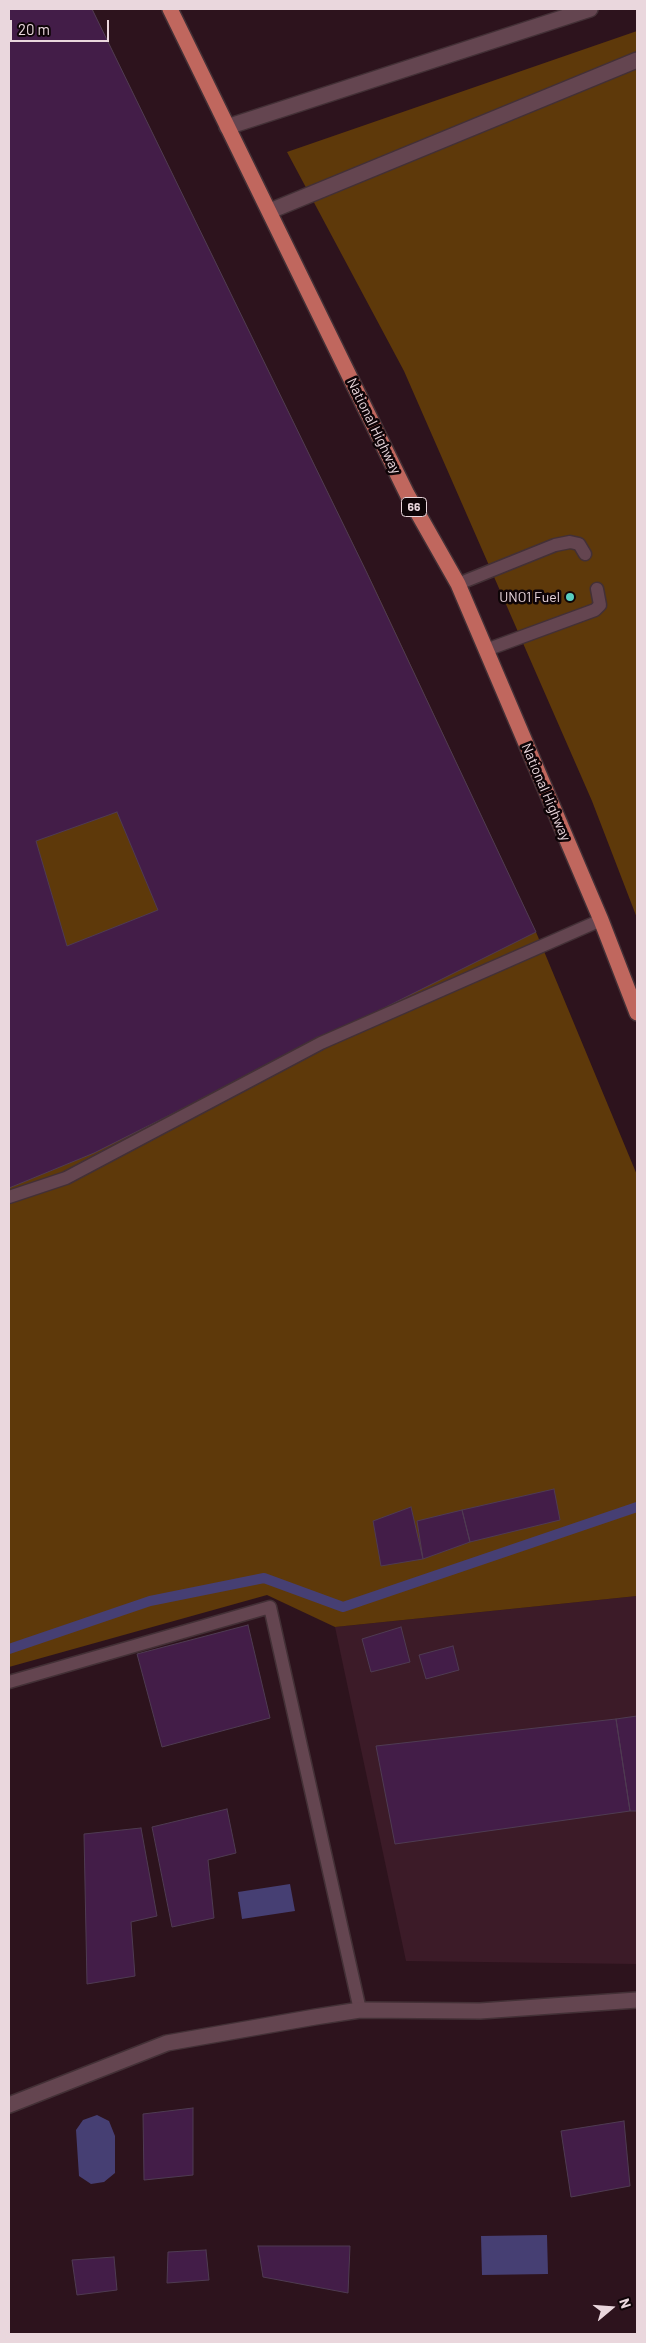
<!DOCTYPE html>
<html>
<head>
<meta charset="utf-8">
<style>
  body { margin:0 }
  #map { position:relative; width:646px; height:2343px; overflow:hidden; background:#2d131d; font-family:Barlow,sans-serif }
  canvas { display:block }
  .frame { position:absolute; inset:0; border:10px solid #ead7dd; pointer-events:none }
  .north { position:absolute; left:586px; top:2283px; width:50px; height:50px; -webkit-text-stroke:4px #0e0407; paint-order:stroke; rotate:72deg; font-size:14px; font-weight:700; line-height:20px; text-align:center; color:#ead7dd }
  .north::after { content:''; display:block; margin:auto; width:18px; height:22px; background:#ead7dd; clip-path:polygon(50% 0,100% 100%,50% 72%,0 100%) }
  .scale { position:absolute; left:10px; top:20px; width:99px; height:22px; box-sizing:border-box; border:2px solid #ead7dd; border-top:0; padding-left:6px; font-size:15px; line-height:18px; white-space:nowrap; color:#ead7dd; -webkit-text-stroke:4px #0e0407; paint-order:stroke }
</style>
</head>
<body>
<div id="map">
<canvas width="646" height="2343"></canvas>
<div class="frame"></div>
<div class="north">N</div>
<div class="scale">20 m</div>
</div>
<script>
const ctx = document.querySelector('canvas').getContext('2d');
ctx.lineJoin = 'round';
function paint(path, color) {
  ctx.fillStyle = color;
  ctx.fill(path, 'evenodd');
}
function toPath(rows) {
  const path = new Path2D();
  for (const r of rows) {
    path.moveTo(r[0], r[1]);
    for (let i = 2; i < r.length; i += 2) path.lineTo(r[i], r[i + 1]);
  }
  return path;
}
function stroke(path, color, width, dash) {
  ctx.strokeStyle = color;
  ctx.lineWidth = width;
  ctx.lineCap = dash ? 'butt' : 'round';
  ctx.setLineDash(dash || []);
  ctx.stroke(path);
}
function drawText(font, color, halo, rows, align = 'center') {
  ctx.font = font + ' Barlow,sans-serif';
  ctx.lineWidth = 5;
  ctx.setLineDash([]);
  ctx.textBaseline = 'middle';
  ctx.strokeStyle = halo;
  ctx.fillStyle = color;
  for (const [text, x, y, turn = 0] of rows) {
    ctx.save();
    ctx.translate(x, y);
    ctx.rotate((+turn || 0) * Math.PI / 180);
    ctx.textAlign = isNaN(turn) ? turn : align;
    if (halo) ctx.strokeText(text, 0, 0);
    ctx.fillText(text, 0, 0);
    ctx.restore();
  }
}
const built = toPath([
  [637,1596,637,1964,406,1961,335,1627]
]);
const green = toPath([
  [9,9,92,9,374,587,536,932,637,1175,637,1596,335,1627,267,1595,9,1667],
  [637,31,637,918,592,801,404,371,287,152]
]);
const water = toPath([
  [290,1884,295,1911,242,1919,238,1892],
  [97,2115,109,2121,115,2136,115,2173,104,2182,91,2184,79,2176,76,2130,83,2120],
  [547,2235,548,2274,482,2275,481,2236]
]);
const stream = toPath([
  [9,1649,150,1601,264,1578,343,1607,637,1507]
]);
const building = toPath([
  [9,9,92,9,367,573,536,932,94,1153,9,1188,9,9],
  [117,812,158,910,67,946,36,841,117,812],
  [554,1489,560,1520,470,1542,462,1510,554,1489],
  [411,1507,423,1559,381,1566,373,1521,411,1507],
  [462,1510,470,1542,423,1559,417,1521,462,1510],
  [248,1625,270,1718,162,1747,137,1654,248,1625],
  [401,1627,410,1662,371,1672,362,1639,401,1627],
  [453,1646,459,1670,426,1679,419,1655,453,1646],
  [637,1716,637,1811,630,1811,616,1719,637,1716],
  [616,1719,630,1811,395,1844,376,1746,616,1719],
  [227,1809,236,1853,208,1860,214,1918,172,1927,152,1827,227,1809],
  [141,1828,157,1916,131,1922,135,1976,87,1984,84,1834,141,1828],
  [193,2108,193,2175,144,2180,143,2114,193,2108],
  [624,2121,630,2186,571,2197,561,2131,624,2121],
  [258,2246,350,2246,348,2293,263,2277,258,2246],
  [206,2250,209,2280,167,2283,168,2252,206,2250],
  [114,2257,117,2290,77,2295,72,2260,114,2257]
]);
const lane = toPath([
  [458,584,555,545,570,542,579,544,585,554],
  [486,650,595,610,600,605,597,589],
  [9,1197,66,1178,321,1043,601,920],
  [9,1682,270,1607,360,2010]
]);
const street = toPath([
  [227,127,590,9],
  [270,211,637,60],
  [9,2105,167,2043,315,2017,360,2010,480,2011,637,2000]
]);
const primary = toPath([
  [170,9,407,494,458,584,601,920,637,1013]
]);
const markers = [
  [570,597,5,"#58cec0"]
];
const shields = [
  [414,507,25]
];
const shieldNames = [
  ["66",414,507]
];
const streetNames = [
  ["National Highway",374,426,64],
  ["National Highway",546,792,67]
];
const poiNames = [
  ["UNO1 Fuel",560,597]
];
paint(built, '#3c1b28');
paint(green, '#5e390a');
paint(water, '#463f73');
stroke(stream, '#463f73', 10);
paint(building, '#431d48');
stroke(building, '#4f3b52', 1);
stroke(lane, '#433036', 15);
stroke(street, '#433036', 18);
stroke(primary, '#433036', 18);
stroke(lane, '#644550', 12);
stroke(street, '#644550', 15);
stroke(primary, '#c0675e', 15);
for (const [x, y, r, color] of markers) {
  const dot = new Path2D();
  dot.arc(x, y, r, 0, 2 * Math.PI);
  ctx.fillStyle = color;
  ctx.fill(dot);
  stroke(dot, '#0e0407', 2);
}
for (const [x, y, w] of shields) {
  const box = new Path2D();
  box.roundRect(x - w / 2, y - 9.5, w, 19, 4);
  ctx.fillStyle = '#0e0407';
  ctx.fill(box);
  stroke(box, '#ead7dd', 1);
}
drawText('bold 12px', '#ead7dd', null, shieldNames);
drawText('14px', '#ead7dd', '#0e0407', streetNames);
drawText('14px', '#ead7dd', '#0e0407', poiNames, 'right');
</script>
</body>
</html>
